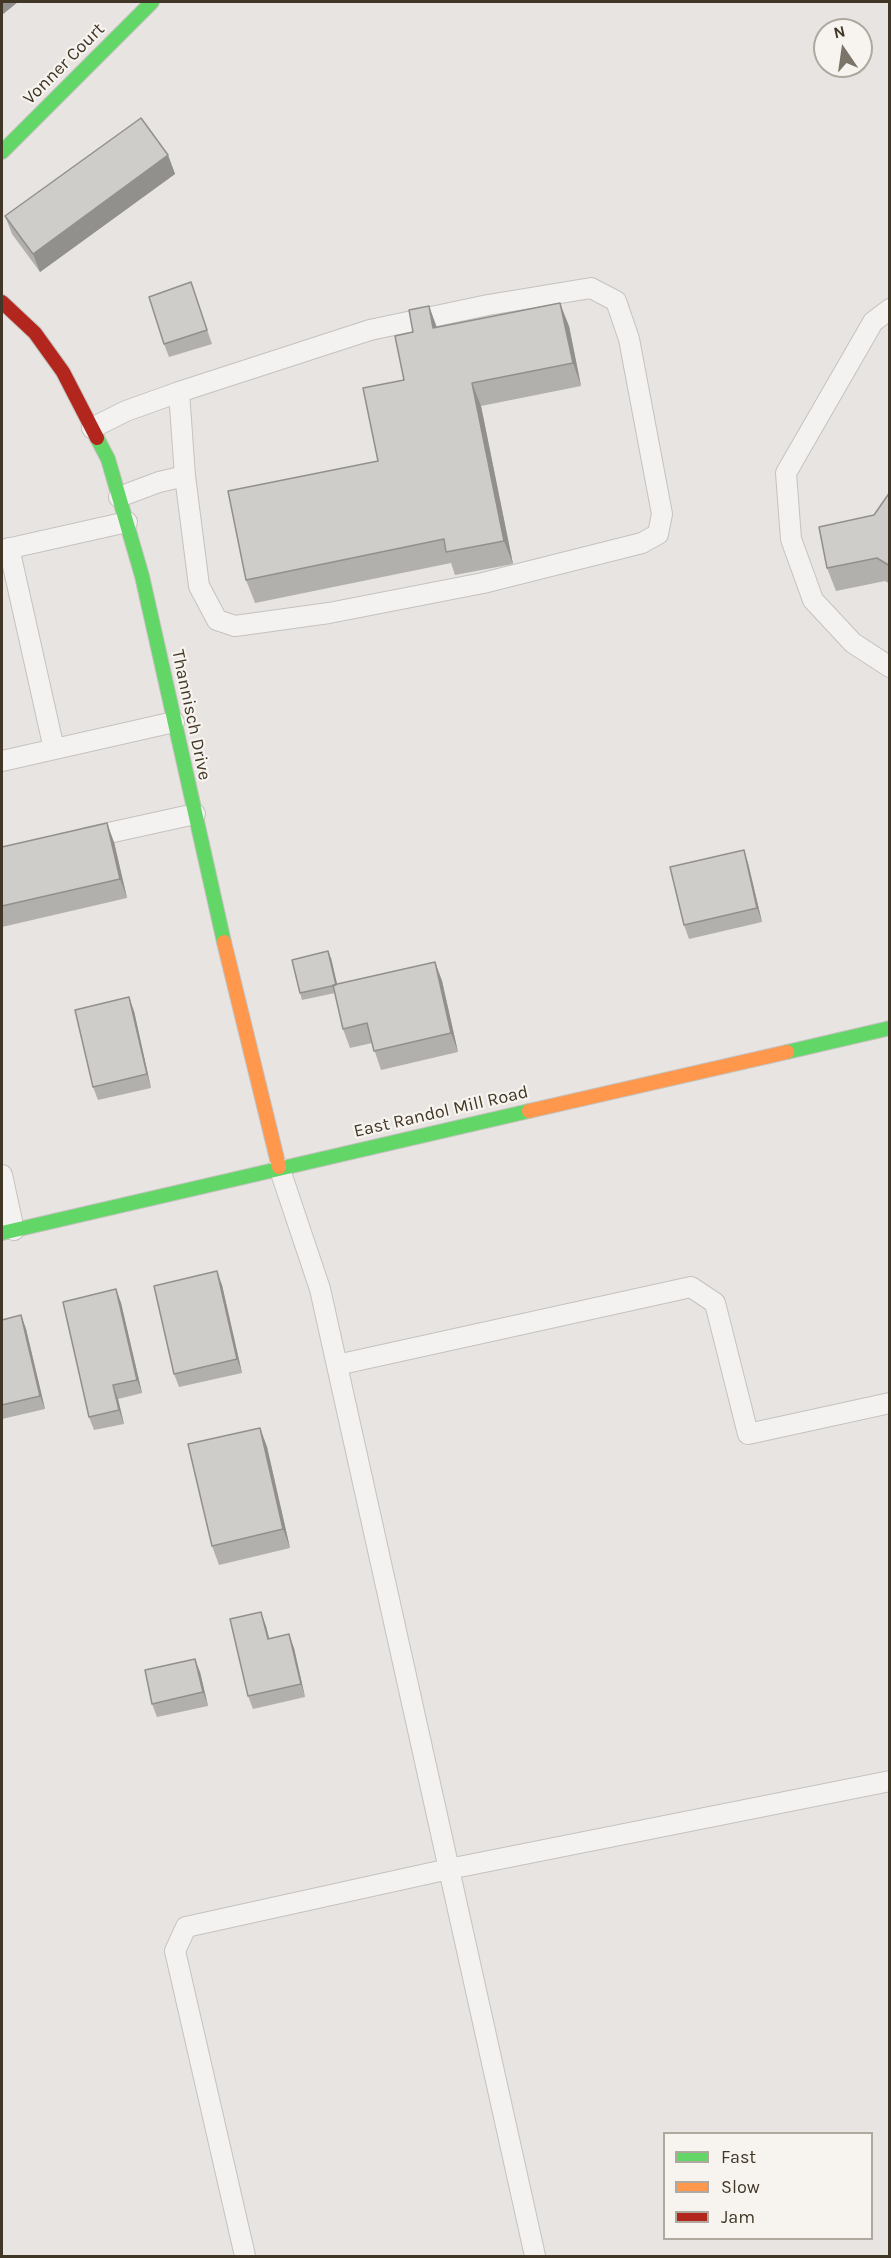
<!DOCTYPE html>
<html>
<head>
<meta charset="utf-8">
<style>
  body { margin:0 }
  #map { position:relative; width:891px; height:2258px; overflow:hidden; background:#e7e4e1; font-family:Karla,sans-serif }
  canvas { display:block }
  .frame { position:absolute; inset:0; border:3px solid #413727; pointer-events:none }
  .legend { position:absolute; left:663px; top:2132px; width:210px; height:108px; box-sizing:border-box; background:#f7f3ef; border:2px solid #aea89f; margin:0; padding:8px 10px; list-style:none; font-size:18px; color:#413727 }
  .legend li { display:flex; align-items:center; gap:12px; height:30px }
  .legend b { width:30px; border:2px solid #aea89f }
  .north { position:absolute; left:813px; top:18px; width:60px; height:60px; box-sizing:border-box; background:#f7f3ef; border:2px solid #aea89f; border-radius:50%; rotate:347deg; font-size:16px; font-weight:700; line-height:24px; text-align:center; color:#413727 }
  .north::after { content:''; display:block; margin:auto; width:21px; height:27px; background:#7b7468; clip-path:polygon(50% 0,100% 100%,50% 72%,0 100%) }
</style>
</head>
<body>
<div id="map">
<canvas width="891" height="2258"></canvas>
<div class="frame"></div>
<ul class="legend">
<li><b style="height:8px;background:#63d668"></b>Fast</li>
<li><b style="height:8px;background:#ff974d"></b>Slow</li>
<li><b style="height:8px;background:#b3261e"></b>Jam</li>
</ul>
<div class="north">N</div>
</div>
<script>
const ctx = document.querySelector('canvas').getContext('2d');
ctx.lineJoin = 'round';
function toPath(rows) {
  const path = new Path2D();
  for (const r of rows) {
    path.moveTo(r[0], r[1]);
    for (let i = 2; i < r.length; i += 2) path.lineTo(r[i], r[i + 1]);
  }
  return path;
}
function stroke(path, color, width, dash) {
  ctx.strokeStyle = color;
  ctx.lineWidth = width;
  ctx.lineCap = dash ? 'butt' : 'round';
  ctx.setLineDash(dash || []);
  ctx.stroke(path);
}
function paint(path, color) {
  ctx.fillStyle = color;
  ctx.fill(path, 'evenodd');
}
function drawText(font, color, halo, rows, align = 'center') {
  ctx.font = font + ' Karla,sans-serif';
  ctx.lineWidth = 4.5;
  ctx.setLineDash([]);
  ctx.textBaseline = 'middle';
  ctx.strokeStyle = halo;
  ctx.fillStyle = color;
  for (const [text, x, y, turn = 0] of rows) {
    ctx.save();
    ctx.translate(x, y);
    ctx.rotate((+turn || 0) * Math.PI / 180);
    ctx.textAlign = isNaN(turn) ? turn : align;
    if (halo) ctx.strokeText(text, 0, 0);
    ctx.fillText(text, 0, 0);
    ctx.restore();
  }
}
const lane = toPath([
  [890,309,873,322,786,473,791,539,813,600,853,643,890,667],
  [179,392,185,476],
  [92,428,126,411,179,392,370,330,488,305,591,288,616,301,629,339,662,514,658,534,642,543,483,583,329,613,235,626,217,620,199,586,185,476,159,482,119,497],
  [9,548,54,749],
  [2,550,127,522],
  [2,761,174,722],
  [86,838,195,814],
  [279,1167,320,1289,535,2256],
  [2,1175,14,1230],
  [337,1365,691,1287,715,1303,748,1434,890,1403],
  [245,2256,175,1951,186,1927,449,1869,890,1781]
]);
const fast = toPath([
  [2,152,152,2],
  [97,438,108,459,142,576,224,942],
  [787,1052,890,1028],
  [2,1233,529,1111]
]);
const slow = toPath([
  [224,942,279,1167],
  [529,1111,787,1052]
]);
const jam = toPath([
  [2,302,35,333,63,372,97,438]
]);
const wall = toPath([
  [168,155,175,174,40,272,12,234,5,216],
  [191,282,212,344,169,357,164,344],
  [429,306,437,327,569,326,581,386,481,406,513,564,455,575,451,563,255,603,246,580,378,461,404,380,413,332],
  [890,492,890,584,885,581,836,591,827,568,874,515],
  [114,842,127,898,2,927,2,847],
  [748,863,762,922,689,939,684,925],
  [331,958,337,985,435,962,442,981,458,1052,381,1070,372,1043,350,1048,343,1029,335,993,302,1000,300,993],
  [134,1011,151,1088,98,1100,93,1087],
  [222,1285,242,1373,179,1387,174,1374],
  [116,1289,121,1303,142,1393,118,1399,124,1424,94,1430,89,1417],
  [21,1315,26,1329,45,1409,2,1419,2,1320],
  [260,1428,267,1447,290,1548,219,1565,212,1546],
  [266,1626,269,1639,294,1648,305,1697,253,1709,248,1696],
  [200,1672,208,1706,157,1717,152,1704]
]);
const shadedWall = toPath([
  [2,2,18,2,2,15],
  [168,155,175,174,40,272,33,254],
  [560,303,569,326,581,386,573,363],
  [429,306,437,329,433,328],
  [472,383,481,406,513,564,504,541],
  [107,823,114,842,127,898,120,879],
  [744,850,748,863,762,922,757,908],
  [328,951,331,958,339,992,336,985],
  [435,962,442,981,458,1052,451,1033],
  [129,997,134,1011,151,1088,147,1074],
  [217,1271,222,1285,242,1373,237,1359],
  [116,1289,121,1303,142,1393,137,1380],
  [21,1315,26,1329,45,1409,40,1396],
  [113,1385,118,1399,124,1424,119,1410],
  [260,1428,267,1447,290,1548,283,1529],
  [261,1612,266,1626,273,1653,268,1639],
  [289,1634,294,1648,305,1697,301,1684],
  [195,1659,200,1672,208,1706,203,1692]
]);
const building = toPath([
  [141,118,168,155,33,254,5,216,141,118],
  [191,282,207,330,164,344,149,297,191,282],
  [560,303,573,363,472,383,504,541,446,552,444,539,246,580,228,491,378,461,363,388,404,380,395,336,413,332,409,310,429,306,433,328,560,303],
  [890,492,890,566,877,558,827,568,819,527,874,515,890,492],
  [107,823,120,879,2,906,2,847,107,823],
  [744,850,757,908,684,925,670,867,744,850],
  [328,951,336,985,300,993,292,960,328,951],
  [435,962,451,1033,374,1051,367,1023,343,1029,333,985,435,962],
  [129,997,147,1074,93,1087,75,1010,129,997],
  [217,1271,237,1359,174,1374,154,1286,217,1271],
  [116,1289,137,1380,113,1385,119,1410,89,1417,63,1302,116,1289],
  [21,1315,40,1396,2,1405,2,1320,21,1315],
  [260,1428,283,1529,212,1546,188,1444,260,1428],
  [261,1612,268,1639,289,1634,301,1684,248,1696,230,1619,261,1612],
  [195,1659,203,1692,152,1704,145,1670,195,1659]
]);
const streetNames = [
  ["Vonner Court",64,64,-45],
  ["Thannisch Drive",191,715,78],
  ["East Randol Mill Road",441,1112,-13]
];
stroke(lane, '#c5c2bf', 22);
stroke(fast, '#c5c2bf', 16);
stroke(slow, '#c5c2bf', 16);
stroke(jam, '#c5c2bf', 16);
stroke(lane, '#f3f2f1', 20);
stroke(fast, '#63d668', 14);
stroke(slow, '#ff974d', 14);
stroke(jam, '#b3261e', 14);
paint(wall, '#b2b0ad');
paint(shadedWall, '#91908d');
paint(building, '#cfcdc9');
stroke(building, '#91908d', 1.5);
drawText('18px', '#413727', '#f7f3ef', streetNames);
</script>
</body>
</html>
